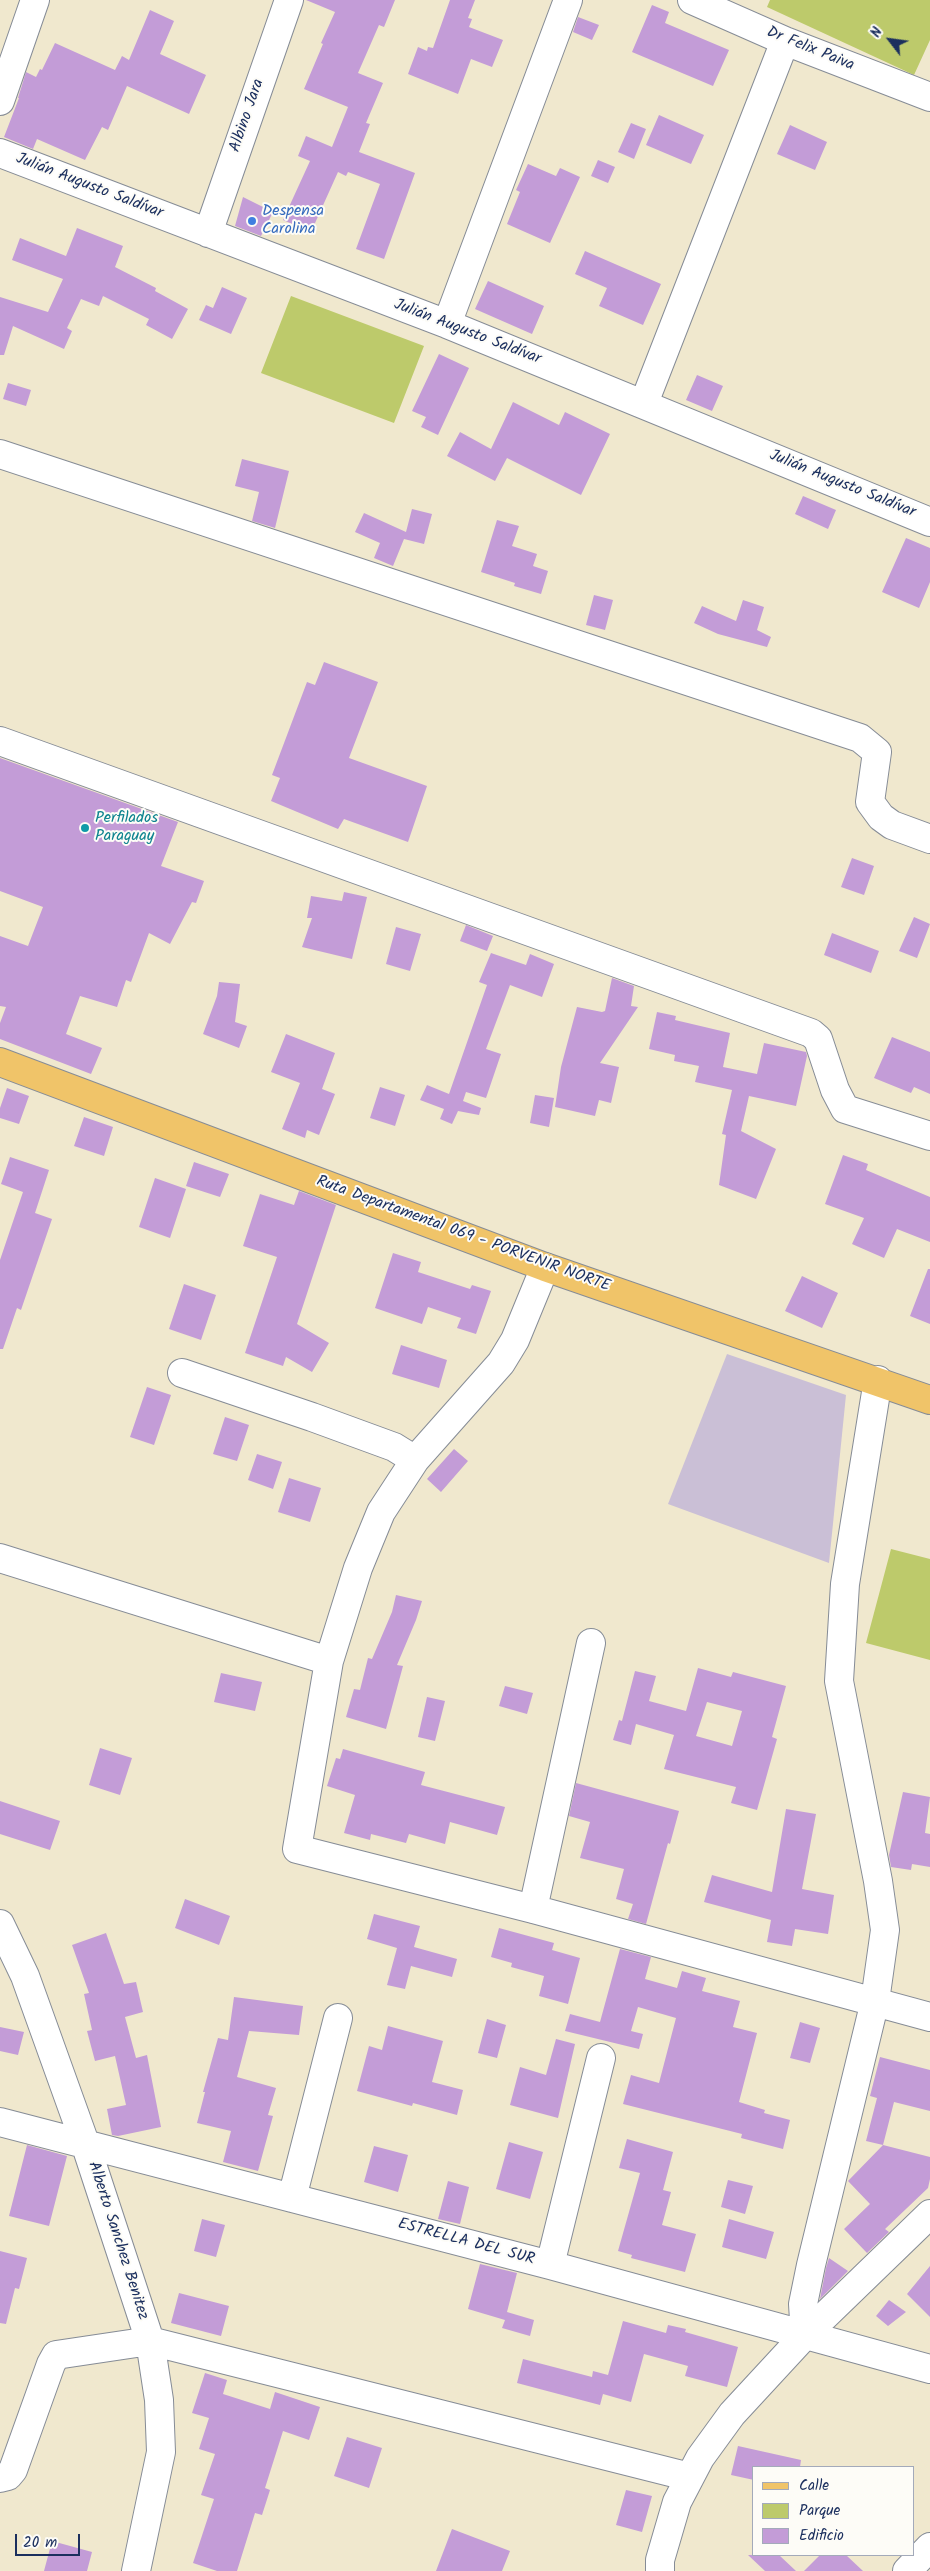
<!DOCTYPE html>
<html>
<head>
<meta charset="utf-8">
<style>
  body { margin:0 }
  #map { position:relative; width:930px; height:2571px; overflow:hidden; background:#f0e8ce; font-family:Kalam,sans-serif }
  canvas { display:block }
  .legend { position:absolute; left:752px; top:2466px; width:162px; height:90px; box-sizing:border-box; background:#fdfcf7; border:1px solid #a3aaba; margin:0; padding:6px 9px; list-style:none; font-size:15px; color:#1b2f5e }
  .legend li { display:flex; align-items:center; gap:10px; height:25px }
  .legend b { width:25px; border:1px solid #a3aaba }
  .north { position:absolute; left:865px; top:15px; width:50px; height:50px; -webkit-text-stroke:4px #fdfcf7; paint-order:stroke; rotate:300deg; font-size:14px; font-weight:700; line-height:20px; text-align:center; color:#1b2f5e }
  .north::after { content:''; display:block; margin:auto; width:18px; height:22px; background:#1b2f5e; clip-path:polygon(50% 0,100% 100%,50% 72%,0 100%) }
  .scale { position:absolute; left:15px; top:2534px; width:65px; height:22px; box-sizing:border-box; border:2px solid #1b2f5e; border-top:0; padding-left:6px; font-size:15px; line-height:18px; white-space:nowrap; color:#1b2f5e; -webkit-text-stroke:4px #fdfcf7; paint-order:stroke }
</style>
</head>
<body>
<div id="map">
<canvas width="930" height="2571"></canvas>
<ul class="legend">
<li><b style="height:6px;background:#f0c469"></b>Calle</li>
<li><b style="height:14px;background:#bdca6b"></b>Parque</li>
<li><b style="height:14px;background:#c39cd7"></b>Edificio</li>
</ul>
<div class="north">N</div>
<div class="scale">20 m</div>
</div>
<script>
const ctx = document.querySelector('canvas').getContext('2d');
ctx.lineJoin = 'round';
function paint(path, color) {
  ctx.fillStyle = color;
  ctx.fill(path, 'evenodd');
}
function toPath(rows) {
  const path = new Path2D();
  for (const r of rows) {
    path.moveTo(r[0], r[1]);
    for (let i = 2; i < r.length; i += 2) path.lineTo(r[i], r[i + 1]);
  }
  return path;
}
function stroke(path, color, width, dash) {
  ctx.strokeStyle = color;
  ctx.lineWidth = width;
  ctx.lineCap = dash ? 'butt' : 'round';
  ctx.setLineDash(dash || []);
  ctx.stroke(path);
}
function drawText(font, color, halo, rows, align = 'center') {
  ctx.font = font + ' Kalam,sans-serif';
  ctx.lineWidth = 4;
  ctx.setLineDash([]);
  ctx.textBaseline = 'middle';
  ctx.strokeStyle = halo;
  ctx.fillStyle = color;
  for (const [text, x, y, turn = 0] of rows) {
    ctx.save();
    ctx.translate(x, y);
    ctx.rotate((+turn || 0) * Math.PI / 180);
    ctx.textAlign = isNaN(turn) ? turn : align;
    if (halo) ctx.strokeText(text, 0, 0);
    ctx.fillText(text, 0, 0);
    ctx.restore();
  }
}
const industrial = toPath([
  [727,1354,846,1395,829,1563,668,1504]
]);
const green = toPath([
  [770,0,930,0,930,40,914,75,767,7],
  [291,296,424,346,394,423,261,373],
  [891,1549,930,1559,930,1660,866,1643]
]);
const building = toPath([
  [306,0,395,0,384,27,379,25,358,73,383,83,366,123,370,124,359,152,415,173,384,259,356,249,380,184,348,172,346,176,338,172,311,232,283,220,310,161,298,156,306,136,332,147,348,107,304,89,323,44,321,43,335,12],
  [450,0,475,0,468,18,472,19,469,27,503,40,492,67,471,59,458,94,408,74,418,47,427,51,428,47,433,48],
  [652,5,669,12,665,23,729,50,713,86,632,52],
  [150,10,174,21,160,54,206,75,189,114,127,86,108,130,102,127,85,160,37,139,33,149,4,137,19,98,18,98,26,72,36,77,40,69,42,70,55,43,115,70,122,56,129,60],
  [578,17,599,25,592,40,573,32],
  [659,115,704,135,691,164,646,145],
  [631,123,646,129,634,159,618,152],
  [790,125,827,142,815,170,777,154],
  [598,160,615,167,608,183,591,176],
  [528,164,556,176,560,168,580,177,550,243,507,224,520,192,516,190],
  [243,197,273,212,261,236,235,226],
  [77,228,123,246,115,267,156,288,155,291,188,309,172,339,146,325,149,319,103,296,99,306,81,299,67,328,72,331,64,349,13,326,4,355,0,355,0,297,48,312,63,279,12,260,20,238,66,256],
  [585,251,661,284,643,325,599,306,607,288,575,274],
  [488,281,544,306,532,334,475,309],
  [222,287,247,298,231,334,199,320,206,305,213,308],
  [439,354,469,368,438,435,421,427,426,417,412,411],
  [697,375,723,386,712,411,686,400],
  [8,383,31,390,26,406,3,399],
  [513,402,559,425,565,412,610,434,581,495,507,458,495,481,447,456,460,432,491,449],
  [242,459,289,471,275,528,252,521,259,492,235,486],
  [803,496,836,510,828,529,795,514],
  [412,509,432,514,424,544,404,539,393,566,374,558,380,543,355,532,364,513,406,532],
  [497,520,519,526,512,546,537,554,533,566,548,571,541,594,514,586,515,583,481,572],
  [906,538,930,548,930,582,919,608,882,592],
  [594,595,613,600,605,630,586,625],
  [743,600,764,607,757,630,771,637,767,647,718,634,694,623,702,606,736,621],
  [324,662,378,682,349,758,427,786,408,842,344,819,338,829,271,801,280,778,272,775,307,682,315,685],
  [0,758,178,822,161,866,204,881,196,903,192,902,170,944,149,933,131,982,126,980,117,1007,80,996,66,1034,102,1048,91,1074,0,1039,0,1023,6,1007,0,1006,0,936,28,946,43,907,0,891],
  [852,858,874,866,864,895,841,887],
  [344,892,367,897,352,959,302,947,312,918,307,918,311,896,342,901],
  [914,917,930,924,917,958,899,951],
  [466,925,493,936,487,951,460,941],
  [396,927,421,934,410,971,386,964],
  [832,933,879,951,871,973,824,955],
  [491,953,526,965,530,954,554,964,542,997,510,985,486,1049,501,1054,486,1098,466,1092,463,1101,481,1108,479,1115,458,1111,452,1124,440,1119,444,1109,420,1100,427,1085,449,1094,487,985,479,982],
  [612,978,634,986,631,1006,638,1007,600,1063,619,1067,611,1103,599,1100,595,1116,555,1107,561,1067,577,1007,602,1012,605,1011],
  [219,982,240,984,235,1022,247,1026,239,1048,203,1034,217,996],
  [657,1012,676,1016,675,1020,730,1033,723,1067,757,1074,764,1043,806,1052,807,1056,796,1106,749,1096,741,1131,776,1149,756,1199,719,1185,726,1135,722,1134,732,1090,695,1082,699,1066,674,1061,675,1055,649,1049],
  [286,1034,335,1053,322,1089,335,1094,319,1135,307,1130,305,1138,282,1129,300,1083,271,1072],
  [892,1037,930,1052,930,1094,914,1087,911,1093,874,1078],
  [380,1087,405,1095,395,1126,370,1118],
  [7,1088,29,1096,19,1124,0,1118,0,1108],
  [535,1095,554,1098,549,1127,530,1123],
  [84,1117,113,1127,104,1156,74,1146],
  [843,1155,868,1164,866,1170,930,1197,930,1242,897,1229,884,1258,852,1244,864,1218,825,1204],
  [10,1157,49,1170,35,1213,52,1219,21,1310,17,1308,3,1349,0,1349,0,1260,23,1192,1,1184],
  [194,1162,229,1174,220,1197,186,1186],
  [155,1178,186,1189,170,1238,139,1227],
  [299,1191,336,1205,297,1324,329,1343,312,1372,286,1357,283,1366,245,1353,277,1257,243,1246,260,1194,294,1205],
  [393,1253,421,1262,418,1272,470,1289,472,1285,491,1291,476,1334,457,1328,461,1318,428,1307,422,1324,375,1308],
  [928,1269,930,1269,930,1324,910,1316],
  [802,1276,838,1293,822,1328,785,1311],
  [184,1284,216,1295,201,1340,169,1329],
  [401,1345,447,1360,439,1388,392,1374],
  [147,1387,171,1395,154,1445,130,1437],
  [225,1417,249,1425,237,1461,213,1454],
  [454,1449,468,1461,441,1492,427,1479],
  [257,1454,282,1462,273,1489,248,1480],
  [289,1478,321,1488,310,1522,278,1512],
  [396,1595,422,1601,416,1620,397,1665,403,1666,386,1729,346,1717,354,1689,360,1690,368,1658,372,1659,392,1612],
  [698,1668,731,1677,733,1672,786,1686,772,1737,777,1739,757,1810,731,1803,736,1787,664,1769,674,1735,636,1724,631,1745,613,1740,619,1720,622,1721,635,1671,656,1676,649,1701,686,1711],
  [707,1702,742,1711,732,1746,696,1736],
  [221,1673,262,1682,255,1711,214,1702],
  [505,1686,533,1693,527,1714,499,1706],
  [427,1697,445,1701,435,1741,418,1737],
  [100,1748,132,1758,120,1795,89,1785],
  [343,1749,425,1772,421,1785,505,1807,497,1835,450,1822,445,1844,409,1834,406,1843,371,1834,370,1840,344,1833,355,1795,327,1786,336,1758,340,1759],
  [576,1783,679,1811,670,1844,668,1843,646,1924,628,1919,633,1904,616,1899,624,1869,580,1858,590,1822,569,1816],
  [903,1792,930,1797,925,1833,930,1834,930,1867,912,1864,911,1870,891,1867,889,1855],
  [0,1801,60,1821,50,1850,0,1834],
  [786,1809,816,1814,802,1889,834,1895,828,1934,795,1929,792,1946,767,1942,771,1920,704,1902,712,1875,772,1892],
  [185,1899,230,1916,219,1945,175,1928],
  [374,1914,420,1926,414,1947,457,1959,452,1977,411,1966,405,1989,387,1985,397,1948,367,1939],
  [499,1928,554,1943,552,1950,580,1958,568,2004,539,1996,544,1976,511,1967,512,1963,491,1957],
  [106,1933,124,1984,136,1982,143,2012,125,2017,136,2058,147,2055,161,2127,118,2136,112,2135,107,2109,126,2105,115,2056,95,2061,87,2031,92,2030,84,1994,89,1993,72,1945],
  [620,1949,651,1957,645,1979,677,1988,682,1971,706,1978,702,1991,740,2001,733,2027,757,2033,739,2102,765,2110,764,2113,790,2120,783,2149,741,2138,742,2134,623,2104,631,2075,659,2083,676,2018,638,2007,631,2031,643,2034,639,2049,565,2031,570,2014,600,2022],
  [234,1997,303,2006,299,2035,249,2031,237,2077,276,2088,268,2115,273,2116,258,2171,223,2162,231,2131,197,2123,205,2092,203,2092,218,2038,228,2040],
  [487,2019,506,2025,497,2058,478,2053],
  [800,2022,820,2028,810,2063,790,2058],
  [388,2026,443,2041,432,2082,463,2090,457,2115,413,2103,412,2106,357,2091,369,2046,382,2050],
  [0,2027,24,2032,18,2055,0,2051],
  [556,2039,575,2044,558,2118,510,2105,520,2067,546,2075],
  [880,2057,930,2070,930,2111,894,2102,883,2145,930,2157,930,2179,928,2188,885,2229,889,2232,867,2253,844,2229,870,2204,848,2181,883,2145,866,2141,877,2098,870,2096],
  [627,2139,673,2152,663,2190,671,2192,662,2225,696,2234,685,2272,631,2258,632,2255,618,2251,640,2173,619,2168],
  [509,2142,543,2152,530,2199,496,2189],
  [27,2145,67,2156,49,2226,9,2216],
  [374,2146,408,2155,398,2192,364,2182],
  [728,2180,753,2186,745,2214,721,2207],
  [448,2181,469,2187,460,2224,438,2219],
  [202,2219,225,2225,216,2257,194,2251],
  [729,2219,774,2232,766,2259,722,2247],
  [0,2251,27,2258,19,2289,15,2288,6,2324,0,2323],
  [829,2258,848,2271,820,2299,826,2268],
  [480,2264,517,2273,507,2312,534,2320,530,2336,502,2328,505,2320,468,2309],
  [930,2266,930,2317,907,2294],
  [179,2293,229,2306,221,2336,171,2323],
  [889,2300,906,2312,888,2326,876,2316],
  [623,2321,666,2333,668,2325,686,2329,685,2332,738,2347,727,2387,685,2376,688,2366,644,2354,631,2402,603,2394,600,2405,517,2383,523,2359,592,2377,593,2371,608,2375],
  [205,2373,227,2380,223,2394,270,2409,275,2392,320,2407,309,2440,283,2431,265,2488,270,2490,262,2515,255,2513,237,2571,217,2571,193,2563,214,2499,201,2495,215,2454,199,2449,209,2418,192,2413],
  [347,2437,382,2448,369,2488,334,2476],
  [738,2446,801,2460,800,2467,754,2467,754,2480,731,2475],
  [626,2490,652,2496,642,2532,616,2525],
  [452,2529,510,2551,502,2571,436,2571],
  [52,2541,92,2552,87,2571,44,2571],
  [748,2555,779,2555,796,2571,765,2571],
  [820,2555,846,2555,863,2571,804,2571]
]);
const minor = toPath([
  [692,0,785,41,930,97],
  [0,101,35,0],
  [0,153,447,324,930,522],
  [208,233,289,0],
  [447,324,568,0],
  [644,403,785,41],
  [0,454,860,738,877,752,870,802,881,817,892,825,930,839],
  [0,741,811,1033,818,1039,835,1090,845,1109,930,1136],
  [545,1267,515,1340,501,1363,415,1460,381,1512,358,1568,329,1661,297,1849,533,1909,930,2017],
  [182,1373,312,1417,394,1447,415,1460],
  [0,1558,329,1661],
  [533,1909,591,1643],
  [0,1924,25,1976,85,2143,150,2341,159,2400,161,2452,136,2571],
  [0,2122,550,2265,930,2369],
  [292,2198,338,2018],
  [550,2265,601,2058],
  [805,2335,803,2304,811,2265,875,2001,885,1930,878,1881,839,1681,845,1584,878,1380],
  [0,2478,8,2476,13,2470,51,2364,56,2355,150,2341,690,2477],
  [660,2571,660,2560,677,2502,700,2458,732,2414,805,2335,930,2214],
  [907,2571,930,2547]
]);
const major = toPath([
  [0,1062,545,1267,930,1400]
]);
const markers = [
  [252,221,5,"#3f7fe0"],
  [85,828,5,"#0f9aa8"]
];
const streetNames = [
  ["Dr Felix Paiva",810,50,22],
  ["Albino Jara",248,116,-71],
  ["Julián Augusto Saldívar",89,187,21],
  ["Julián Augusto Saldívar",467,333,21],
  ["Julián Augusto Saldívar",842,485,22],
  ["Ruta Departamental 069 - PORVENIR NORTE",463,1235,20],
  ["Alberto Sanchez Benitez",117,2241,72],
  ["ESTRELLA DEL SUR",466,2243,15]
];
const shopNames = [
  ["Despensa",262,212],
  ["Carolina",262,230]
];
const cultureNames = [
  ["Perfilados",95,819],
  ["Paraguay",95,837]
];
paint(industrial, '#cabfd6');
paint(green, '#bdca6b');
paint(building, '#c39cd7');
stroke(minor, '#868c96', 30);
stroke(major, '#868c96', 30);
stroke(minor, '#fff', 28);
stroke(major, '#f0c469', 28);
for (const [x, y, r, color] of markers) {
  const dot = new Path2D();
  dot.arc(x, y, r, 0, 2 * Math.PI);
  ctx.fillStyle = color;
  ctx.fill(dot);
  stroke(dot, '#fdfcf7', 2);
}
drawText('16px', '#1b2f5e', '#fdfcf7', streetNames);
drawText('16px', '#366cbe', '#fdfcf7', shopNames, 'left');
drawText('16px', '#0d838f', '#fdfcf7', cultureNames, 'left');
</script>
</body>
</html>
